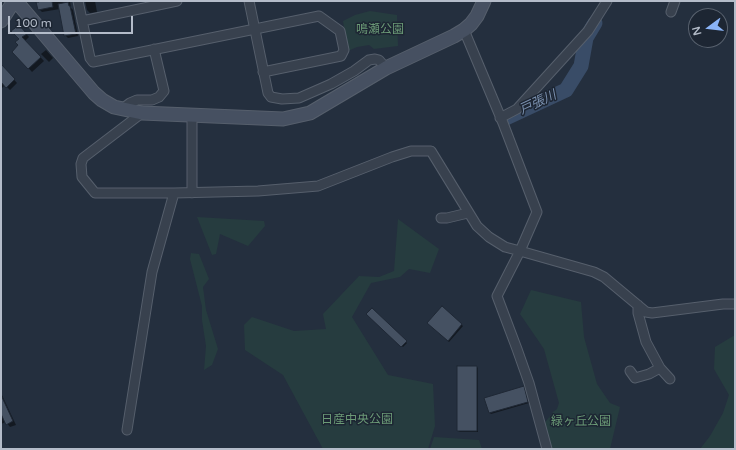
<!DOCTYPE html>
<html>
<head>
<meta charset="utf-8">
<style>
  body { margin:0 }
  #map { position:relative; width:736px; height:450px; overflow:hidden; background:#242f3e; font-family:"Varela Round",sans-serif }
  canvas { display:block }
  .frame { position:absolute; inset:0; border:2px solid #b4bcc9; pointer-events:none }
  .north { position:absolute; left:688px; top:8px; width:40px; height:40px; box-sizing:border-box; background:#1d2633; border:1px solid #59626f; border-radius:50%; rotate:255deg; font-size:11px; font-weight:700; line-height:16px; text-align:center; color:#b4bcc9 }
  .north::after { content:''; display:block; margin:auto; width:14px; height:18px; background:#8ab4f8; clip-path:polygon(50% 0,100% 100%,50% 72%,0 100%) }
  .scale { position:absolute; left:8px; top:16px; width:125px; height:18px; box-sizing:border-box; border:2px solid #b4bcc9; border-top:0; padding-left:5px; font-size:12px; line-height:14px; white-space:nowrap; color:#b4bcc9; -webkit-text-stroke:3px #1d2633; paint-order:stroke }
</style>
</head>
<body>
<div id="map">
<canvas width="736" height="450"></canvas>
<div class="frame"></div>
<div class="north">N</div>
<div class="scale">100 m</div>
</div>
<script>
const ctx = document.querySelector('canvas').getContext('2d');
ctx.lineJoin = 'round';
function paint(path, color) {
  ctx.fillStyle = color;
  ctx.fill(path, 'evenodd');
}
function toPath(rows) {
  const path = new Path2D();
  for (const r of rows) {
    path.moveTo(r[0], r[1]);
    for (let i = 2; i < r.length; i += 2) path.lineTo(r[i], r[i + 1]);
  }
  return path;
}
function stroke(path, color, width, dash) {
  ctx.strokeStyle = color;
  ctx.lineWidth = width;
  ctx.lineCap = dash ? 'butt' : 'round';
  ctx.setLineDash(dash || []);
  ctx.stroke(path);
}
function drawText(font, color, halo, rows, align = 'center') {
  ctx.font = font + ' "Varela Round","Noto Sans JP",sans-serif';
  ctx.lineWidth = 3;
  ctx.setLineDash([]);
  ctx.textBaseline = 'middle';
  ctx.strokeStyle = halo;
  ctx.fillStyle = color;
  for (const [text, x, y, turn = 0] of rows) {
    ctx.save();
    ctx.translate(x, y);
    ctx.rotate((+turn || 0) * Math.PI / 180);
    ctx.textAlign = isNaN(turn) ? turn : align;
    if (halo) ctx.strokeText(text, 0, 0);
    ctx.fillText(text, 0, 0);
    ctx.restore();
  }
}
const green = toPath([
  [370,11,397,15,398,46,374,49,369,45,357,47,348,51,343,21,355,15],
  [197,217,264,221,265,226,248,246,220,234,216,254,212,255],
  [398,219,439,249,430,273,409,269,400,277,371,283,352,317,388,375,433,384,435,426,428,449,323,449,283,375,245,350,244,325,252,317,294,331,326,329,323,314,359,276,379,277,394,271],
  [191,253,199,254,209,279,203,287,206,310,218,349,212,365,204,370,206,346,202,320,202,306,190,259],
  [531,290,581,302,584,337,597,384,610,403,620,407,610,449,550,449,543,425,553,412,557,409,559,403,544,349,520,314],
  [735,335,735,449,700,449,710,436,723,413,729,395,714,369,715,347],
  [434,437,479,440,482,449,430,449]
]);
const shadow = toPath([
  [40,1,70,1,71,8,73,10,78,36,68,38,65,35,60,9,42,12,39,9],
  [85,1,95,1,97,12,90,13,87,10],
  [22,29,29,37,25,41,44,61,32,72,14,52,19,45],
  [46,50,53,58,49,62,41,54],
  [2,66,17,83,10,90,5,85,1,89,1,67],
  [442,307,463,326,449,342,428,323],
  [372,309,407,343,403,347,368,314],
  [477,367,478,368,478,432,460,432,458,431],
  [525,389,529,403,491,414,490,413,486,398],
  [1,393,16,425,10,427,6,422,1,424]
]);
const river = toPath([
  [506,118,566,90,581,66,586,38,595,23]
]);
const building = toPath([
  [39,1,52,1,53,7,38,10,36,2,39,2,39,1],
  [68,2,69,6,70,6,76,34,64,36,58,4,68,2],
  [19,25,27,34,22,37,41,57,28,69,12,52,18,45,15,42,19,39,11,31,19,25],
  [1,64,15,79,6,88,1,82,1,64],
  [442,306,462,324,448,341,427,323,442,306],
  [372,308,407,341,401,347,366,314,372,308],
  [457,366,477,366,477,431,457,431,457,366],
  [524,386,528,402,489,413,484,398,524,386],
  [1,395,13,421,6,425,1,414,1,395]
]);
const street = toPath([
  [78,1,90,58,93,62,319,16,340,31,344,50,341,56,263,72],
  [249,1,268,93,271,97,282,99,299,98,331,84,354,71,369,60,375,59,379,60,386,68],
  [671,12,675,1],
  [82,21,177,1],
  [122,109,130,103,137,100,152,100,159,97,164,91,154,49],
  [142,113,83,158,81,164,82,177,95,193,174,193,258,191,318,186,392,157,411,151,431,151,477,226,489,237,505,247,520,251,537,212,503,123,464,30],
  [192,115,192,193],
  [500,118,517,109,588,31,607,1],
  [441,218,447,218,468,213],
  [660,368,670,379],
  [630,371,635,378,649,374,660,368,646,342,638,313,638,305],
  [127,430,152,272,174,193],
  [547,449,529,383,517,349,497,296,520,251,594,272,604,277,646,312,652,313,723,304,735,304]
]);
const secondary = toPath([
  [16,1,94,93,102,100,114,107,142,113,283,119,310,113,386,68,454,36,464,30,471,24,477,16,484,1],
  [1,21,14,1]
]);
const parkNames = [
  ["鳴瀬公園",380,30],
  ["日産中央公園",357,420],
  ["緑ヶ丘公園",581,422]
];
const waterNames = [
  ["戸張川",538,103,-25]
];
paint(green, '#263c3f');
paint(shadow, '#0007');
stroke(river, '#394c67', 15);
paint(building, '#455162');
stroke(building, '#1f2835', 1);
stroke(street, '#565f6c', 11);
stroke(secondary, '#565f6c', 15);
stroke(street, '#38414e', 9);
stroke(secondary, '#465061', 13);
drawText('12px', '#6b9a76', '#1d2633', parkNames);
drawText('italic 13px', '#7c92b1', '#1d2633', waterNames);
</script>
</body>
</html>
